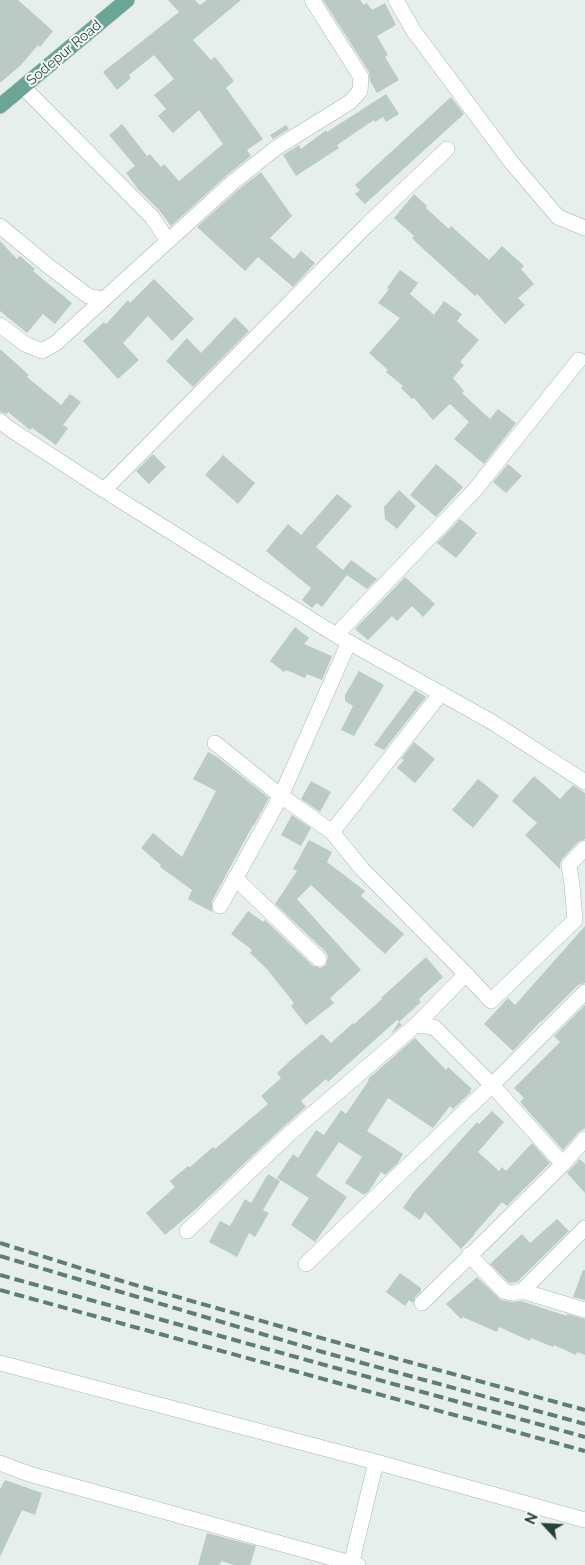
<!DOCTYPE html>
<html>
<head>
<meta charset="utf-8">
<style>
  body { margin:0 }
  #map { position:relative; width:585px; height:1565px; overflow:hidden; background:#e6efeb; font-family:Raleway,sans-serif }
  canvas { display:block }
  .north { position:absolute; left:520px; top:1500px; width:50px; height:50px; -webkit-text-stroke:4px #f7fbf9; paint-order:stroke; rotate:295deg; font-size:14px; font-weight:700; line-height:20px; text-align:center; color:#24423a }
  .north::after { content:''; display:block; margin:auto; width:18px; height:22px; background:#24423a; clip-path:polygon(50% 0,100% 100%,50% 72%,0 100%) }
</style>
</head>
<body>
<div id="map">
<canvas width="585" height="1565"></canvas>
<div class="north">N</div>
</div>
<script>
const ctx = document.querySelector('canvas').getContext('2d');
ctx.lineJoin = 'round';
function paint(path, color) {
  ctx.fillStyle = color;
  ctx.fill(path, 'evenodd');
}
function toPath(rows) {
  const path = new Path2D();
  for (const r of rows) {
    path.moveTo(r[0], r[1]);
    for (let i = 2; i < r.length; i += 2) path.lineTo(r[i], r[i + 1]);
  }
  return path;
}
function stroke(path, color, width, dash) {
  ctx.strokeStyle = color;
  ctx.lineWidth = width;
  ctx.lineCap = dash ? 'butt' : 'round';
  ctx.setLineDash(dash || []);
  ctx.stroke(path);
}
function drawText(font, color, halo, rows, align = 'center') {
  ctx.font = font + ' Raleway,sans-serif';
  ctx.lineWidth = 4;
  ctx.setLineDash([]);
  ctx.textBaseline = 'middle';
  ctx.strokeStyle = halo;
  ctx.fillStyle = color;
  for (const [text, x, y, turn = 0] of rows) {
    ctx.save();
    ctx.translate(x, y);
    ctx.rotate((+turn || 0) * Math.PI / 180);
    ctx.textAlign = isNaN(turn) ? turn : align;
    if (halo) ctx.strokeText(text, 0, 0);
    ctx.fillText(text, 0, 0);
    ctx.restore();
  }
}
const building = toPath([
  [0,0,18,0,53,31,40,47,38,45,21,65,0,83],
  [168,0,195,0,200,5,207,0,241,0,193,40,211,60,215,57,234,81,226,88,263,139,247,150,251,156,226,176,171,226,159,210,138,189,126,173,135,166,109,135,122,124,147,156,150,154,161,167,164,164,179,181,223,144,199,110,173,133,158,116,166,109,154,95,174,79,154,55,129,75,131,78,117,90,103,72,179,12],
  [323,0,360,0,364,5,367,3,372,10,385,3,396,25,377,36,388,55,385,57,399,80,377,93,370,81,369,72],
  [386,94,399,114,386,122,383,117,375,122,374,120,337,145,339,148,296,176,283,155,299,145,301,149,326,130,327,132],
  [451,97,464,114,365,204,355,194,360,190,355,185],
  [286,125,289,129,273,139,270,135],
  [261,172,292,216,270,238,294,259,301,251,315,263,293,287,258,257,245,271,197,227,238,190],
  [414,194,427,206,426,208,449,229,451,226,489,260,502,246,524,266,521,269,534,284,518,298,525,305,505,324,477,294,475,296,419,245,412,238,414,236,394,218],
  [0,241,17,259,20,256,35,269,33,271,72,303,55,324,43,314,27,333,0,311],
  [400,270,418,283,410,294,434,315,444,301,462,314,457,321,479,340,460,362,464,365,453,378,464,391,462,393,490,419,498,409,516,423,484,464,454,439,469,422,450,404,433,420,414,398,412,399,401,388,403,386,386,372,388,370,369,353,400,318,378,303,389,289,387,288],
  [154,279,194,319,172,341,148,316,123,343,139,360,118,379,83,341,104,322,106,324,128,300,130,303],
  [235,317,249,331,193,387,166,361,187,338,201,353],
  [0,349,29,375,27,377,61,405,70,394,81,402,63,425,68,428,56,445,32,428,30,430,8,412,7,414,0,412],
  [153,454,166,467,149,484,136,471],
  [223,455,255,483,238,504,205,475],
  [436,464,463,487,436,517,410,495],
  [508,464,522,476,506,493,493,482],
  [399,490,416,506,397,529,385,519,384,507],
  [337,494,352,506,316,547,343,570,351,560,377,579,367,589,347,575,322,607,317,603,312,608,302,600,311,588,266,551,288,524,301,535],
  [460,519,477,533,456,558,437,543],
  [405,577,435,604,423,617,412,606,397,621,392,616,368,640,355,629],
  [295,627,309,638,304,644,332,656,322,680,307,674,305,678,286,670,284,672,270,661],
  [359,671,384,685,354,736,341,730,353,706,345,701,345,695],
  [415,690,426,697,384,750,374,745],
  [414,742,435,759,415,783,397,768,404,760,401,759],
  [208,752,217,757,269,798,254,825,253,825,212,901,212,912,188,899,192,890,160,867,161,865,141,848,153,833,182,857,216,791,193,779],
  [534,776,560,799,573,785,585,793,585,839,578,842,562,859,560,863,560,869,525,835,537,823,512,801],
  [478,779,499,796,473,828,452,810],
  [311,781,331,792,320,812,301,799],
  [292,815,311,828,301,846,281,835],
  [309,840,332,852,327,862,365,891,361,896,404,934,385,954,311,885,297,899,361,970,330,998,334,1003,306,1025,291,1006,294,1003,266,968,250,953,252,950,231,934,248,911,263,922,265,920,313,966,321,968,326,965,328,957,326,952,275,904,297,871,293,869],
  [585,926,585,983,578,985,541,1022,541,1021,513,1051,484,1024,508,998,515,1005],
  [426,957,443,977,419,999,421,1002,399,1022,402,1025,391,1034,399,1022,397,1020,328,1082,326,1079,301,1101,306,1107,282,1128,196,1209,165,1235,146,1213,175,1187,170,1181,188,1166,190,1167,213,1147,215,1149,268,1104,261,1096,281,1078,277,1073,292,1059,322,1034,331,1043,353,1023,354,1024,382,999,381,998],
  [585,1005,585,1128,578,1133,563,1150,520,1102,524,1098,514,1088,560,1042,554,1036],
  [415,1038,446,1070,448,1067,472,1089,470,1091,471,1092,453,1109,450,1106,433,1128,388,1098,367,1131,403,1154,398,1163,385,1175,381,1172,369,1191,364,1195,345,1183,362,1157,339,1142,316,1176,347,1197,315,1242,291,1225,309,1198,277,1178,293,1154,298,1158,316,1130,324,1135,341,1110,346,1114,369,1080,368,1079],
  [492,1111,504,1122,478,1152,499,1171,502,1167,506,1171,532,1143,550,1163,507,1206,502,1202,474,1234,475,1234,461,1249,425,1212,420,1220,403,1208,413,1193,477,1122,479,1124],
  [580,1159,585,1164,585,1193,567,1173],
  [268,1174,280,1181,263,1210,269,1213,255,1237,249,1233,237,1257,209,1242,220,1221,230,1226,245,1199,251,1203],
  [557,1219,569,1231,517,1282,509,1283,490,1264,522,1234,530,1243],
  [583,1270,585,1270,585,1300,573,1297],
  [400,1273,421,1288,421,1291,415,1297,413,1303,409,1300,405,1306,386,1292],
  [477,1277,501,1300,512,1302,521,1301,567,1316,567,1314,585,1319,585,1355,577,1352,576,1355,554,1345,553,1347,531,1338,530,1341,499,1327,497,1332,463,1317,461,1319,446,1304],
  [5,1480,42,1493,35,1515,22,1510,0,1557,0,1489],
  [207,1533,256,1546,250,1565,234,1565,221,1561,220,1565,198,1565]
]);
const street = toPath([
  [396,0,413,30,512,163,558,217,585,228],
  [0,226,47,265,88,296,104,299,168,241,152,217,23,87],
  [168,241,232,183,276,148,350,102,360,91,361,77,312,0],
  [0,325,25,344,42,351,56,343,104,299],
  [0,421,10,429,104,490,336,635,492,722,585,782],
  [104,490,367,225,447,149],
  [336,635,474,491,579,360],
  [215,743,281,796,332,832,362,869,466,974,416,1025],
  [332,832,441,693],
  [235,878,319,959],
  [220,906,281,796,349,642],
  [466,974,491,1001,575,920,572,885,569,865,585,848],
  [563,1164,585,1139],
  [187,1231,288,1135,416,1025,434,1027,492,1085,585,992],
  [469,1255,504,1291,511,1293,522,1291,585,1228],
  [306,1264,492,1085,563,1164,422,1303],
  [522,1291,585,1310],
  [0,1363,376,1462,585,1520],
  [0,1463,29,1474,358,1565],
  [351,1565,376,1462]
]);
const primary = toPath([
  [0,106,127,0]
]);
const rail = toPath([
  [0,1243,125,1282,332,1341,585,1410],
  [0,1256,326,1353,585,1424],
  [0,1275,585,1437],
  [0,1290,585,1451]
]);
const streetNames = [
  ["Sodepur Road",64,53,-40]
];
paint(building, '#bbcac4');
stroke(street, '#a8b8b2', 16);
stroke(primary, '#c2cac8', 16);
stroke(street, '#fff', 15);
stroke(primary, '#6aa596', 15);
stroke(rail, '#5f7d75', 4, [10, 5]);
drawText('14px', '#24423a', '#f7fbf9', streetNames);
</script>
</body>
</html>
